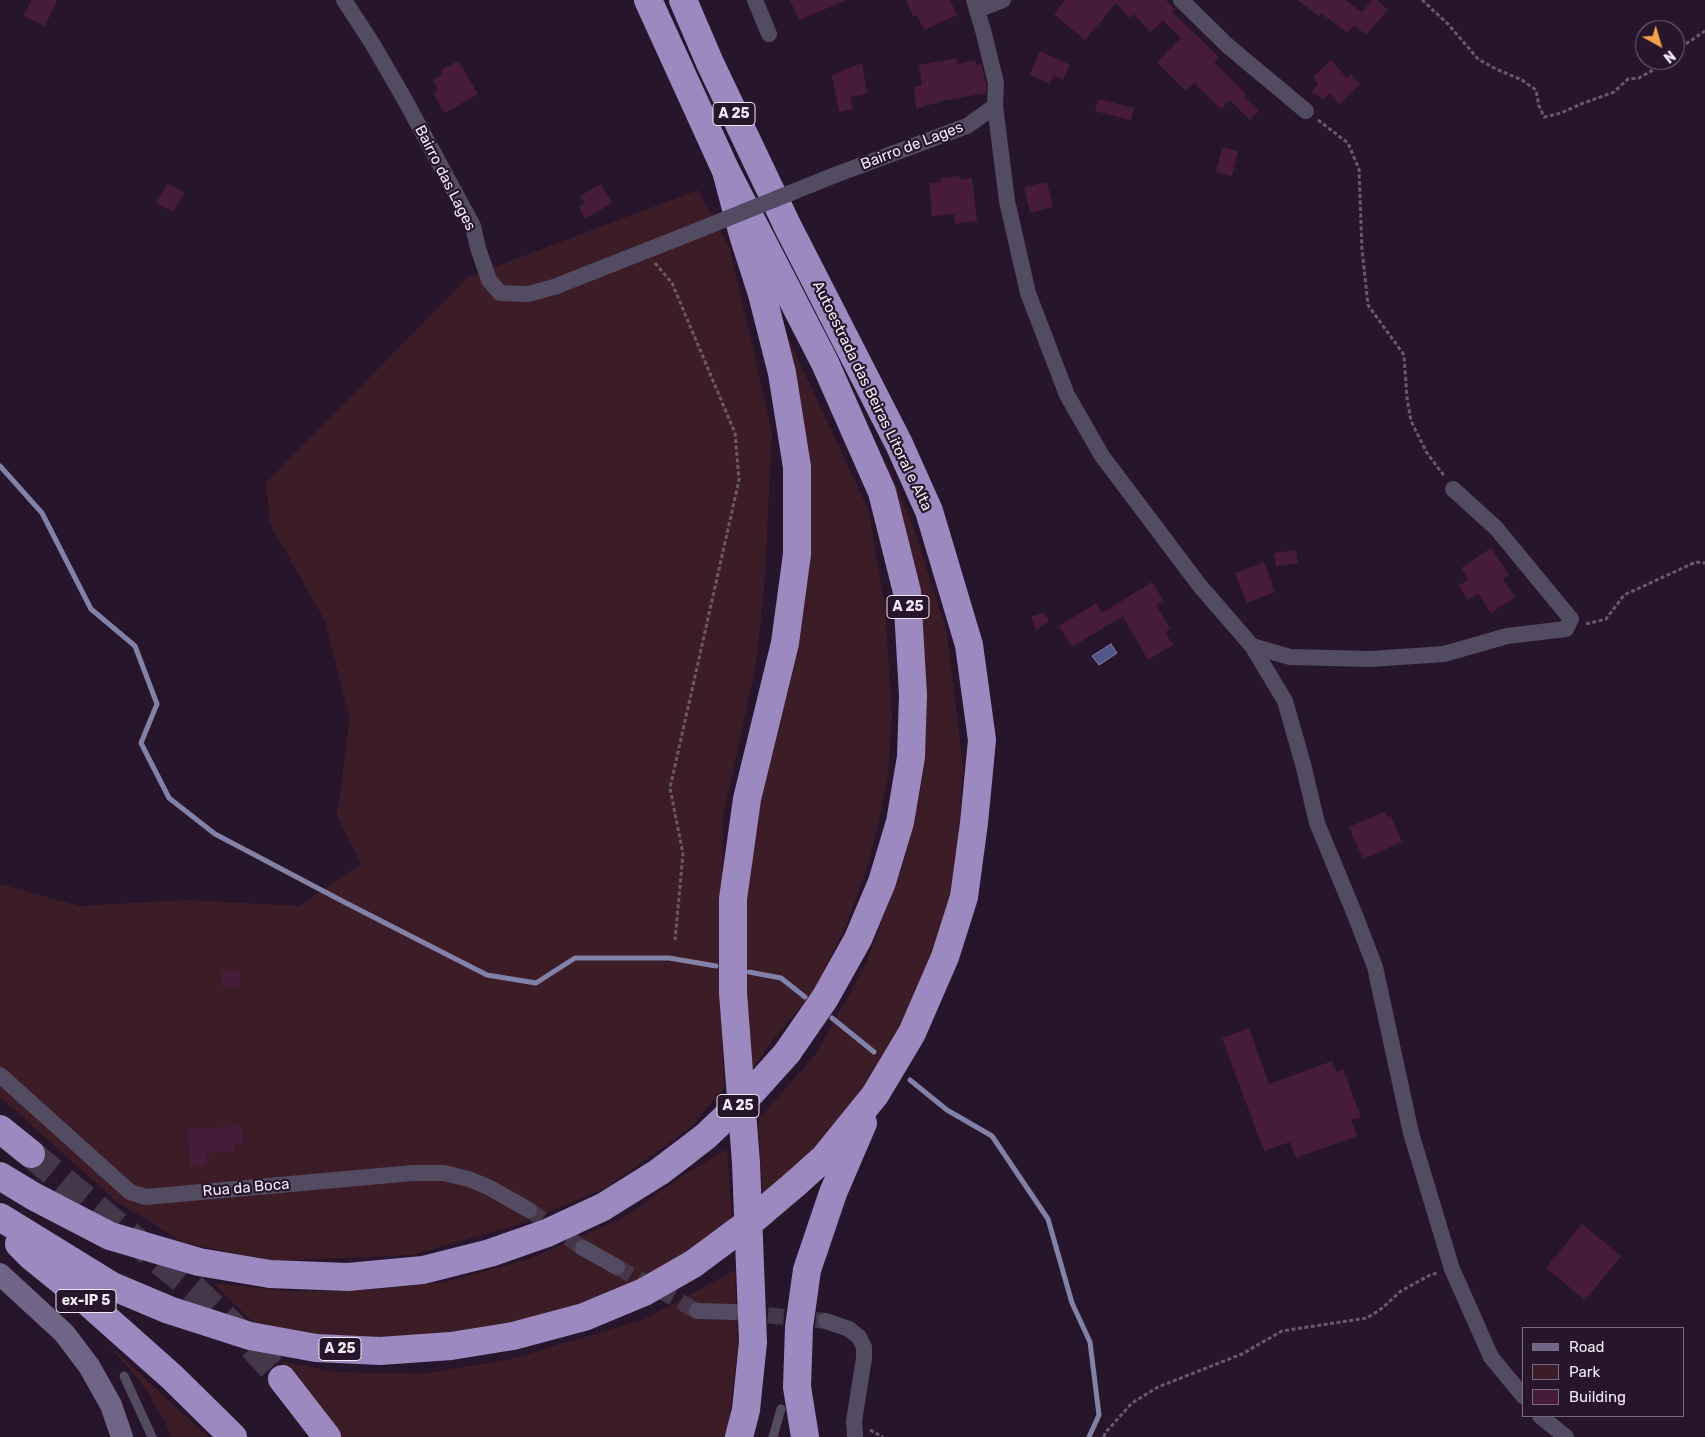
<!DOCTYPE html>
<html>
<head>
<meta charset="utf-8">
<style>
  body { margin:0 }
  #map { position:relative; width:1705px; height:1437px; overflow:hidden; background:#27162b; font-family:Rubik,sans-serif }
  canvas { display:block }
  .legend { position:absolute; left:1522px; top:1327px; width:162px; height:90px; box-sizing:border-box; background:#27162b; border:1px solid #796a7c; margin:0; padding:6px 9px; list-style:none; font-size:15px; color:#f4e8f6 }
  .legend li { display:flex; align-items:center; gap:10px; height:25px }
  .legend b { width:25px; border:1px solid #796a7c }
  .north { position:absolute; left:1635px; top:20px; width:50px; height:50px; box-sizing:border-box; background:#27162b; border:1px solid #796a7c; border-radius:50%; rotate:141deg; font-size:14px; font-weight:700; line-height:20px; text-align:center; color:#f4e8f6 }
  .north::after { content:''; display:block; margin:auto; width:18px; height:22px; background:#f99f4d; clip-path:polygon(50% 0,100% 100%,50% 72%,0 100%) }
</style>
</head>
<body>
<div id="map">
<canvas width="1705" height="1437"></canvas>
<ul class="legend">
<li><b style="height:6px;background:#706487"></b>Road</li>
<li><b style="height:14px;background:#3c1c27"></b>Park</li>
<li><b style="height:14px;background:#471b3a"></b>Building</li>
</ul>
<div class="north">N</div>
</div>
<script>
const ctx = document.querySelector('canvas').getContext('2d');
ctx.lineJoin = 'round';
function paint(path, color) {
  ctx.fillStyle = color;
  ctx.fill(path, 'evenodd');
}
function toPath(rows) {
  const path = new Path2D();
  for (const r of rows) {
    path.moveTo(r[0], r[1]);
    for (let i = 2; i < r.length; i += 2) path.lineTo(r[i], r[i + 1]);
  }
  return path;
}
function stroke(path, color, width, dash) {
  ctx.strokeStyle = color;
  ctx.lineWidth = width;
  ctx.lineCap = dash ? 'butt' : 'round';
  ctx.setLineDash(dash || []);
  ctx.stroke(path);
}
function drawText(font, color, halo, rows, align = 'center') {
  ctx.font = font + ' Rubik,sans-serif';
  ctx.lineWidth = 4.5;
  ctx.setLineDash([]);
  ctx.textBaseline = 'middle';
  ctx.strokeStyle = halo;
  ctx.fillStyle = color;
  for (const [text, x, y, turn = 0] of rows) {
    ctx.save();
    ctx.translate(x, y);
    ctx.rotate((+turn || 0) * Math.PI / 180);
    ctx.textAlign = isNaN(turn) ? turn : align;
    if (halo) ctx.strokeText(text, 0, 0);
    ctx.fillText(text, 0, 0);
    ctx.restore();
  }
}
const green = toPath([
  [698,190,730,249,772,432,764,589,756,664,723,817,721,997,724,1088,691,1127,606,1188,518,1225,411,1255,275,1261,184,1243,117,1202,0,1097,0,884,79,906,187,900,299,906,361,864,337,816,350,717,324,619,270,524,266,483,468,277],
  [778,316,868,509,885,606,892,718,887,784,869,862,848,921,814,991,776,1036,750,1072,745,1017,744,887,755,806,803,600,811,541,806,472],
  [885,459,914,529,947,634,963,768,955,887,931,966,907,1021,844,1122,763,1198,758,1120,816,1054,865,966,903,865,920,763,922,630],
  [727,1149,732,1221,711,1236,626,1291,552,1318,445,1335,366,1340,259,1328,213,1283,283,1291,355,1291,446,1282,529,1259,621,1219,682,1176],
  [735,1270,738,1347,727,1437,341,1437,281,1361,335,1372,421,1374,511,1359,645,1319],
  [106,1342,208,1437,171,1437,165,1422,150,1396,138,1379]
]);
const water = toPath([
  [1111,644,1117,653,1099,665,1092,656,1111,644]
]);
const stream = toPath([
  [0,466,42,513,91,609,135,646,157,704,141,743,169,798,215,834,346,903,487,975,536,983,575,958,669,958,716,966],
  [749,972,781,978,805,997],
  [832,1018,874,1052],
  [910,1080,947,1110,992,1136,1048,1219,1072,1303,1090,1342,1099,1415,1089,1437]
]);
const building = toPath([
  [31,0,57,0,45,26,24,16],
  [790,0,847,0,799,20],
  [906,0,950,0,957,15,924,30,917,15,913,17],
  [1065,0,1166,0,1175,10,1172,12,1219,57,1214,62,1246,94,1244,97,1259,111,1250,120,1230,100,1221,109,1194,83,1186,91,1157,62,1181,38,1163,21,1150,32,1134,14,1130,18,1116,3,1085,40,1054,14],
  [1297,0,1345,0,1362,12,1372,0,1377,0,1388,10,1366,35,1354,25,1348,33,1321,13,1319,16],
  [1040,51,1070,65,1063,80,1054,76,1050,84,1030,75],
  [957,58,958,64,975,60,976,64,981,63,986,84,986,93,942,101,916,109,914,87,922,85,919,65],
  [1331,60,1347,78,1351,74,1360,84,1339,104,1329,93,1324,100,1312,92,1318,83,1313,77],
  [458,61,478,94,445,113,433,93,438,90,433,80,443,74,441,70],
  [862,63,867,94,850,97,853,109,839,112,832,75],
  [1098,99,1134,108,1131,120,1095,111],
  [1222,147,1238,151,1232,176,1216,172],
  [960,176,960,180,972,178,977,221,955,224,954,214,932,216,929,183,941,182,941,178],
  [1047,182,1053,207,1030,213,1024,187],
  [168,183,184,193,173,212,156,203],
  [601,184,612,203,585,219,579,207,585,203,580,196],
  [1491,548,1509,575,1503,579,1515,597,1491,613,1478,593,1468,600,1459,586,1468,579,1461,568],
  [1296,550,1298,563,1276,566,1274,553],
  [1264,562,1275,592,1247,603,1235,573],
  [1152,582,1163,600,1156,605,1171,629,1165,632,1173,645,1148,660,1123,616,1072,647,1059,626,1096,603,1102,613],
  [1044,613,1049,621,1036,631,1031,616],
  [1384,812,1387,817,1390,815,1402,842,1363,859,1349,827],
  [223,969,241,972,239,988,221,986],
  [1249,1028,1269,1084,1332,1061,1336,1072,1343,1069,1361,1117,1351,1120,1357,1136,1296,1158,1290,1142,1264,1151,1222,1038],
  [242,1126,243,1145,234,1146,234,1152,206,1153,207,1166,190,1167,188,1129],
  [1582,1224,1621,1256,1585,1300,1546,1268]
]);
const streetTunnel = toPath([
  [529,1210,583,1248],
  [617,1267,697,1311],
  [744,1313,826,1321]
]);
const highwayTunnel = toPath([
  [31,1154,195,1290,245,1338,282,1379]
]);
const path = toPath([
  [1422,0,1448,24,1478,59,1496,69,1522,80,1536,90,1539,106,1544,117,1561,113,1581,104,1614,92,1628,79,1639,78,1653,70,1664,60],
  [1675,51,1705,31],
  [1318,120,1348,143,1359,169,1362,250,1368,305,1404,355,1407,398,1411,421,1427,453,1445,477],
  [655,263,672,283,735,433,739,480,670,788,683,854,675,940],
  [1586,624,1606,619,1624,595,1696,562,1705,563],
  [870,1430,883,1437],
  [1104,1437,1105,1433,1132,1403,1158,1387,1242,1354,1282,1331,1367,1318,1381,1309,1401,1291,1430,1275,1437,1273]
]);
const lane = toPath([
  [124,1376,152,1437],
  [773,1437,781,1409]
]);
const street = toPath([
  [344,0,372,43,405,100,473,226,478,248,489,280,500,293,528,294,554,287,686,235],
  [755,0,769,34],
  [1181,0,1228,46,1306,111],
  [977,10,1003,0],
  [995,106,1007,201,1028,293,1067,395,1102,456,1200,586,1252,646,1285,701,1303,764,1317,823,1355,915,1375,967,1411,1133,1452,1269,1491,1357,1524,1397],
  [835,175,967,126,995,106,996,83,983,30,974,0],
  [1252,646,1290,657,1370,659,1444,654,1507,636,1566,629,1571,619,1496,528,1453,489],
  [0,1075,130,1192,146,1197,413,1173,444,1173,469,1179,490,1188,529,1210],
  [583,1248,617,1267],
  [697,1311,735,1312],
  [826,1321,849,1329,859,1337,864,1347,864,1358,854,1421,855,1437],
  [1540,1416,1566,1437]
]);
const secondary = toPath([
  [0,1274,64,1333,89,1366,111,1405,122,1437]
]);
const highway = toPath([
  [648,0,726,171,825,363,882,492,907,592,913,695,911,757,900,822,882,882,858,939,825,998,787,1053],
  [683,0,710,63,788,227,899,444,929,511,969,645,982,740,974,823,964,897,945,957,912,1033,875,1095,824,1158,795,1184],
  [726,171,743,235,762,294,782,373,797,467,797,554,785,643,747,799,733,899,733,993,746,1163,753,1342,746,1410,739,1437],
  [0,1129,31,1154],
  [0,1176,33,1196,110,1236,199,1262,270,1274,348,1277,423,1270,490,1253,547,1233,603,1207,659,1172,684,1153],
  [0,1217,112,1286,169,1310,250,1336,316,1348,380,1351,451,1346,513,1336,584,1317,644,1292,693,1264],
  [19,1244,32,1257,91,1305,172,1377,233,1437],
  [282,1379,327,1437],
  [805,1437,797,1387,799,1327,807,1270,833,1193,863,1123]
]);
const streetBridge = toPath([
  [686,235,835,175]
]);
const highwayBridge = toPath([
  [684,1153,706,1136,752,1092,787,1053],
  [693,1264,755,1218,795,1184]
]);
const shields = [
  [734,114,42],
  [908,607,42],
  [738,1106,42],
  [86,1301,60],
  [340,1349,42]
];
const shieldNames = [
  ["A 25",734,114],
  ["A 25",908,607],
  ["A 25",738,1106],
  ["ex-IP 5",86,1301],
  ["A 25",340,1349]
];
const streetNames = [
  ["Bairro de Lages",912,146,-21],
  ["Bairro das Lages",445,178,63],
  ["Autoestrada das Beiras Litoral e Alta",872,396,64],
  ["Rua da Boca",246,1188,-5]
];
paint(green, '#3c1c27');
paint(water, '#515587');
stroke(water, '#8281a8', 1);
stroke(stream, '#8281a8', 5);
paint(building, '#471b3a');
stroke(streetTunnel, '#463649', 16, [16, 8]);
stroke(highwayTunnel, '#463649', 28, [28, 14]);
stroke(path, '#69596c', 3, [4, 2.5]);
stroke(lane, '#524b61', 9);
stroke(street, '#524b61', 16);
stroke(secondary, '#706487', 22);
stroke(highway, '#9b89bf', 28);
stroke(streetBridge, '#524b61', 16);
stroke(highwayBridge, '#9b89bf', 28);
for (const [x, y, w] of shields) {
  const box = new Path2D();
  box.roundRect(x - w / 2, y - 11.5, w, 23, 4);
  ctx.fillStyle = '#27162b';
  ctx.fill(box);
  stroke(box, '#f4e8f6', 1);
}
drawText('bold 14px', '#f4e8f6', null, shieldNames);
drawText('15px', '#f4e8f6', '#27162b', streetNames);
</script>
</body>
</html>
